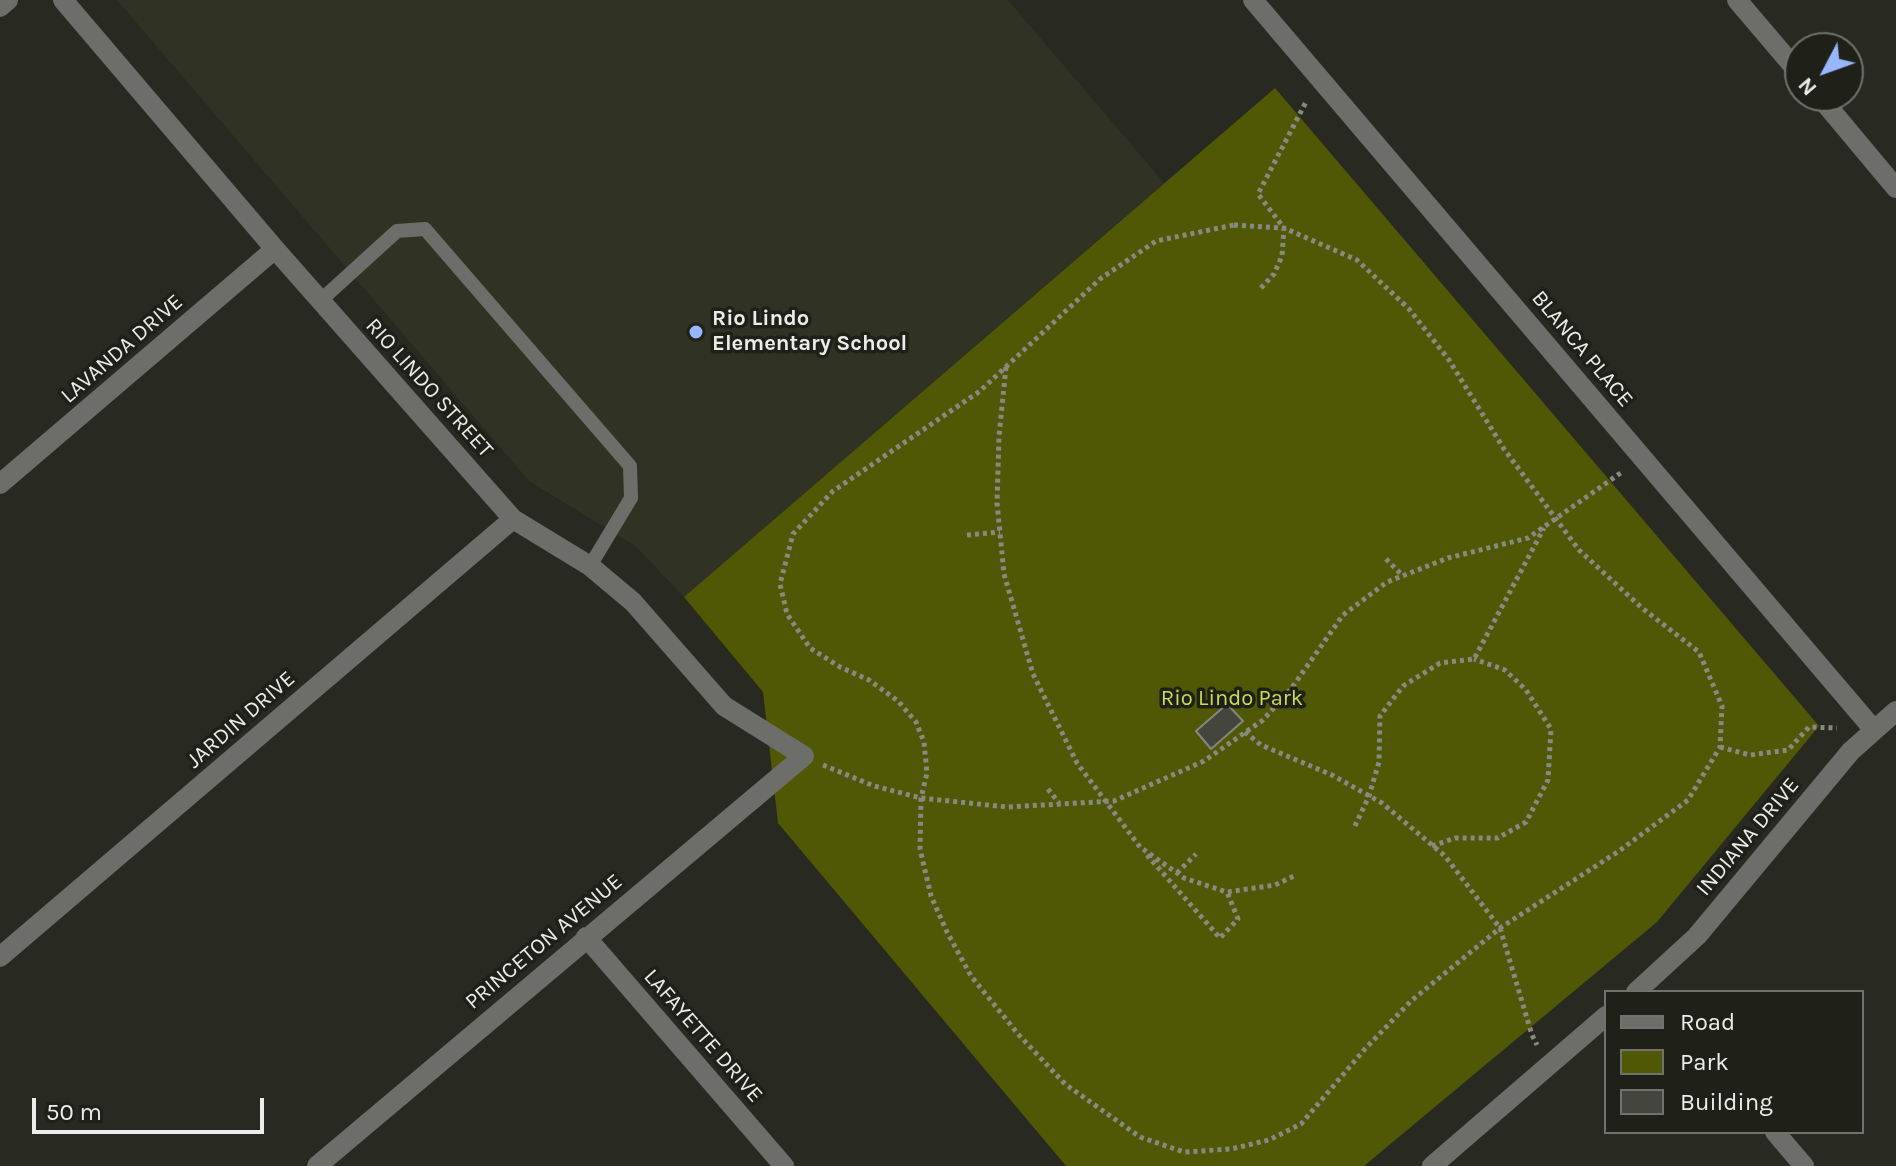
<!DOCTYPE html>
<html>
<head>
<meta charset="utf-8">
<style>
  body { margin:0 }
  #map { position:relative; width:1896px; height:1166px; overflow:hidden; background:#282a21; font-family:Karla,sans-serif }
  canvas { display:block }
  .legend { position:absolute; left:1604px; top:990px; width:260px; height:144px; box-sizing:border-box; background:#1f2018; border:2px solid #71726b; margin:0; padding:10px 14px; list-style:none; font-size:24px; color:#ecede8 }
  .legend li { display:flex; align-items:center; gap:16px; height:40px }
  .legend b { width:40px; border:2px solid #71726b }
  .north { position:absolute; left:1784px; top:32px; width:80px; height:80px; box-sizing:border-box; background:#1f2018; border:2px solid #71726b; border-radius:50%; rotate:229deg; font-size:22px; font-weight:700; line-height:32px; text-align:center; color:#ecede8 }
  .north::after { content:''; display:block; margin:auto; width:28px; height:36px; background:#97b6fd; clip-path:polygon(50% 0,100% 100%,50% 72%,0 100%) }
  .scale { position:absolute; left:32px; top:1098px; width:232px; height:36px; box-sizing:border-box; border:4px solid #ecede8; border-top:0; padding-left:10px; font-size:24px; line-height:28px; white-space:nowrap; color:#ecede8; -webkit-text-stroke:6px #1f2018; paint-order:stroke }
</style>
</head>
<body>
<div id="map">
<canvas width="1896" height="1166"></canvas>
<ul class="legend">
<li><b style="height:10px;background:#6d6e69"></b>Road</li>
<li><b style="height:22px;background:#505705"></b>Park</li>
<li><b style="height:22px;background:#44453c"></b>Building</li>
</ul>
<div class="north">N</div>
<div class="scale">50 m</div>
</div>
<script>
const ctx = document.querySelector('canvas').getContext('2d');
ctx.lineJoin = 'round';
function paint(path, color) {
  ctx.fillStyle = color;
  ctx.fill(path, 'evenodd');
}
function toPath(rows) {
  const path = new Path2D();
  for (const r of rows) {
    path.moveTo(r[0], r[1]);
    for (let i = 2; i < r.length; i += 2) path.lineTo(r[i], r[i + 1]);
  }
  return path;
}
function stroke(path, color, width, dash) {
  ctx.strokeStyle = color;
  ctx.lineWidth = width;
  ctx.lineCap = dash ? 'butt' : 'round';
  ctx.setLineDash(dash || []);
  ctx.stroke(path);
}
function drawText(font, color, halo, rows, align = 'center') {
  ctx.font = font + ' Karla,sans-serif';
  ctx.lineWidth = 7;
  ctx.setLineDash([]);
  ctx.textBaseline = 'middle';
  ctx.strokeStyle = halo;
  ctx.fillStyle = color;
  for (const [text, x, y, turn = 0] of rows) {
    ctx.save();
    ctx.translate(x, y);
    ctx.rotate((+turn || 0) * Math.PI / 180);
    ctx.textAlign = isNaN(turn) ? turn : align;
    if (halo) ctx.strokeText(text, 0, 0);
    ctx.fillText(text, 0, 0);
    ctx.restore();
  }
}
const built = toPath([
  [117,0,1008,0,1164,183,684,597,635,546,529,481]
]);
const green = toPath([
  [1275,88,1819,726,1657,922,1364,1166,1066,1166,778,823,763,692,684,597]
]);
const building = toPath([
  [1227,704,1243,721,1211,749,1196,731,1227,704]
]);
const path = toPath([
  [1234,225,1284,228,1357,260,1409,309,1449,360,1504,449,1579,550,1642,608,1699,652,1722,706,1720,747,1688,800,1619,851,1500,928,1411,1001,1364,1050,1301,1124,1269,1140,1231,1149,1184,1152,1140,1137,1065,1084,1018,1034,971,976,947,932,931,896,920,849,921,798,927,773,924,742,916,722,898,701,869,680,840,667,810,648,787,614,780,584,793,534,833,491,980,391,1100,279,1156,241,1234,225],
  [1261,288,1274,274,1282,256,1284,228,1258,194,1307,100],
  [1006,367,999,436,997,503,1004,574,1033,674,1077,763,1140,847,1184,878,1227,892,1275,885,1294,876],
  [967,535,1000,532],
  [1386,559,1403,576],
  [1245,732,1261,745,1332,775,1382,803,1445,856,1500,928,1532,1035,1537,1045],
  [1720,747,1750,755,1788,750,1809,727,1837,728],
  [823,765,874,786,921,798,1007,807,1114,801,1204,761,1263,720,1291,689,1343,615,1387,582,1448,558,1528,538,1622,472],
  [1048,789,1059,803],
  [1355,826,1369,796,1379,762,1380,716,1403,686,1440,663,1474,659,1544,528],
  [1432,846,1455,838,1498,838,1526,822,1548,780,1551,729,1526,690,1505,670,1474,659],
  [1147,855,1220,938,1238,919,1227,892],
  [1177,873,1196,854]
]);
const lane = toPath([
  [320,301,397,231,425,229,630,466,631,498,590,566]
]);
const street = toPath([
  [63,0,275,249,513,519,590,566,633,602,724,706,804,756,317,1166],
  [1253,0,1874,730],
  [1737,0,1800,74],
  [0,7,8,0],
  [1819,96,1896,188],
  [0,484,275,249],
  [586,937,784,1166],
  [0,957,513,519],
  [1636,992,1697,936,1851,751,1896,711],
  [1775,1132,1804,1166],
  [1432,1166,1606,1016]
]);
const markers = [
  [696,332,8,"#97b6fd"]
];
const poiNames = [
  ["Rio Lindo",712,319],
  ["Elementary School",712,344]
];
const streetNames = [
  ["LAVANDA DRIVE",122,349,-41],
  ["BLANCA PLACE",1582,349,50],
  ["RIO LINDO STREET",429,388,48],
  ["JARDIN DRIVE",241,720,-41],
  ["INDIANA DRIVE",1748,837,-50],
  ["PRINCETON AVENUE",544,942,-40],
  ["LAFAYETTE DRIVE",703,1036,49]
];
const parkNames = [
  ["Rio Lindo Park",1232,699]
];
paint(built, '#303223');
paint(green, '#505705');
paint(building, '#44453c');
stroke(building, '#85877d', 2);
stroke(path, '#888a82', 5, [4, 4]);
stroke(lane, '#6d6e69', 14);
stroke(street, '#6d6e69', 20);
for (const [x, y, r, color] of markers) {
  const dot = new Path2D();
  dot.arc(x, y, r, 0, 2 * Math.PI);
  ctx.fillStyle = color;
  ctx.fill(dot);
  stroke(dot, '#1f2018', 3);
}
drawText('bold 22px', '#ecede8', '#1f2018', poiNames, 'left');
drawText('22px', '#ecede8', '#1f2018', streetNames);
drawText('22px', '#ccdc56', '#1f2018', parkNames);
</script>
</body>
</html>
